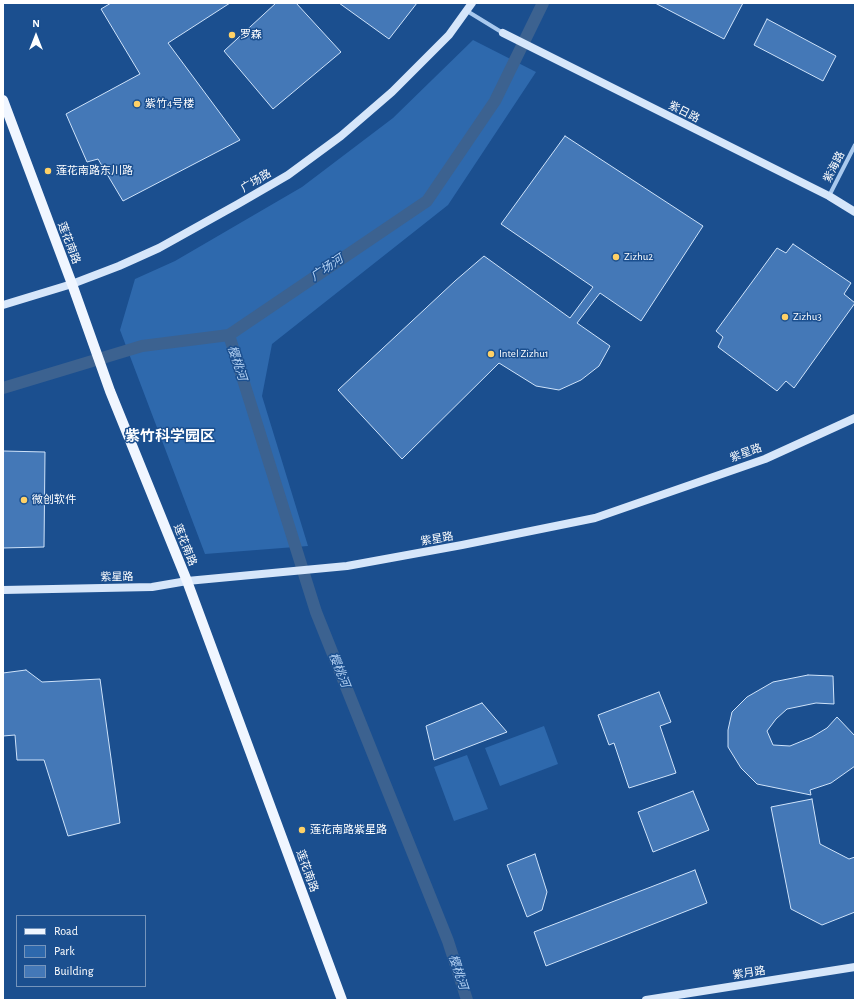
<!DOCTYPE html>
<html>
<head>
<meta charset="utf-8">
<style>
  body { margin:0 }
  #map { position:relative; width:858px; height:1003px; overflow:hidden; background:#1b4f8f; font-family:"Alegreya Sans",sans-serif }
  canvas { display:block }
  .frame { position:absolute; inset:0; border:4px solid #fff; pointer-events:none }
  .legend { position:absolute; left:16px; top:915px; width:130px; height:72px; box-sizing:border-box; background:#1b4f8f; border:1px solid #7695bc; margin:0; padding:5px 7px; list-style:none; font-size:12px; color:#fff }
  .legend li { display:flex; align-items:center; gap:8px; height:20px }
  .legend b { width:20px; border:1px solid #7695bc }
  .north { position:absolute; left:16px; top:16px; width:40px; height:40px; -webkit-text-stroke:3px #1b4f8f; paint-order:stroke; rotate:0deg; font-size:11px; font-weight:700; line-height:16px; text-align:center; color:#fff }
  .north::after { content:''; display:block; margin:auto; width:14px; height:18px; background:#fff; clip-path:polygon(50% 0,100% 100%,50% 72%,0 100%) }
</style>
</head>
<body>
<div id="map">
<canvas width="858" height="1003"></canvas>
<div class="frame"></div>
<ul class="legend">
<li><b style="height:5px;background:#f0f6ff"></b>Road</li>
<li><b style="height:11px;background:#2e69ad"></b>Park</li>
<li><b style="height:11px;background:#4478b7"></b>Building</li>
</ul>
<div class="north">N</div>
</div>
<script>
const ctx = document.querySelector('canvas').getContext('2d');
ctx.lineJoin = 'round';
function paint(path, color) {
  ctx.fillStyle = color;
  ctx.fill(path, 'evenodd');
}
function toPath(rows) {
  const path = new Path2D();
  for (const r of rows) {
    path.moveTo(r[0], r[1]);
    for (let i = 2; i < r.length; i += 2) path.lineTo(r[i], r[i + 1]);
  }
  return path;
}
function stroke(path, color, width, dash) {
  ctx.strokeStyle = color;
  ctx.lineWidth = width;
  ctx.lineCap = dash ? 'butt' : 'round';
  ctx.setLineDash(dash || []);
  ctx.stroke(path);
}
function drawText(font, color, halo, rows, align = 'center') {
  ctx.font = font + ' "Alegreya Sans","Noto Sans SC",sans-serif';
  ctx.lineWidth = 3;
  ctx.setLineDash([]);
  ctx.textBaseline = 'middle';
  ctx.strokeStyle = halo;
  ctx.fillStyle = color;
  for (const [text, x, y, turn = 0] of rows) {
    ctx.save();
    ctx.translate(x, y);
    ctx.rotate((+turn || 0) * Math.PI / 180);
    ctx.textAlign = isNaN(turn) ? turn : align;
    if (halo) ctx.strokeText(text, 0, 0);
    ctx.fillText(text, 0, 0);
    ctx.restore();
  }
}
const green = toPath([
  [473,40,536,72,448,205,272,344,262,396,308,546,205,554,120,330,135,279,175,261,302,187,393,118],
  [544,726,558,764,500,786,485,748],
  [467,755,488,809,454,821,434,767]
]);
const canal = toPath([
  [229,335,316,612,448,941,467,1000],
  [3,388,142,346,229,335,427,201,495,101,543,3]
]);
const building = toPath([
  [111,3,230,3,168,43,240,140,123,201,98,159,87,162,66,114,140,74,101,9,111,3],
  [276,3,296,3,341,52,273,109,224,51,276,3],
  [339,3,417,3,389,39,339,3],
  [655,3,743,3,724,39,655,3],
  [767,19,836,56,823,81,754,45,767,19],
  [565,136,703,226,641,321,600,293,577,323,610,346,599,366,581,380,559,390,536,386,499,363,402,459,338,390,455,281,484,256,570,318,593,287,501,224,565,136],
  [793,244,851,283,844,294,855,303,794,388,786,381,777,391,718,347,723,337,716,331,777,248,786,253,793,244],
  [3,451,45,452,44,547,3,548,3,451],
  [26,670,42,682,100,679,120,823,68,836,44,760,17,760,15,735,3,736,3,673,26,670],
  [808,675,833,676,834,704,816,703,787,709,776,719,767,731,773,745,790,746,812,737,827,728,837,717,855,736,855,766,831,783,810,790,811,795,757,784,741,768,728,747,728,730,732,712,747,697,773,682,808,675],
  [659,692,671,722,660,726,676,773,629,788,614,743,609,745,598,715,659,692],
  [482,703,507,732,434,760,426,726,482,703],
  [693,791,709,830,653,852,638,812,693,791],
  [812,799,820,844,849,859,855,857,855,912,822,925,791,909,771,807,812,799],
  [535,854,547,892,542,910,527,917,507,865,535,854],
  [695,870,707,903,546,966,534,932,695,870]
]);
const street = toPath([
  [467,11,503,33],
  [829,196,855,145]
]);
const secondary = toPath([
  [503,33,829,196,855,212],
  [3,305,72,284,119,266,159,248,238,204,288,175,341,136,392,92,449,35,472,3],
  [3,590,152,587,187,581,347,566,462,545,595,518,765,459,855,418],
  [646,1000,855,967]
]);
const primary = toPath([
  [3,100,72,284,110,391,187,581,342,1000]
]);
const markers = [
  [232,35,4,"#ffd166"],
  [137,104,4,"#ffd166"],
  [48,171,4,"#ffd166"],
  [616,257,4,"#ffd166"],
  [785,317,4,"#ffd166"],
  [491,354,4,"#ffd166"],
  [24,500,4,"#ffd166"],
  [302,830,4,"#ffd166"]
];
const poiNames = [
  ["罗森",240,35],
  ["紫竹4号楼",145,104],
  ["莲花南路东川路",56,171],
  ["Zizhu2",624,257],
  ["Zizhu3",793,317],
  ["Intel Zizhu1",499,354],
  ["微创软件",32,500],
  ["莲花南路紫星路",310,830]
];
const streetNames = [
  ["紫日路",684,112,27],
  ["紫海路",834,167,-63],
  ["广场路",256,181,-31],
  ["莲花南路",69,243,69],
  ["紫星路",746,453,-20],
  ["紫星路",437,539,-10],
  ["莲花南路",185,545,68],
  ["紫星路",117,577,-1],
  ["莲花南路",307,871,70],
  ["紫月路",749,973,-9]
];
const waterNames = [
  ["广场河",327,268,-34],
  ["樱桃河",237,363,72],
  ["樱桃河",339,670,68],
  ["樱桃河",458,972,72]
];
const districtNames = [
  ["紫竹科学园区",170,436]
];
paint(green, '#2e69ad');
stroke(canal, '#3c6290', 12);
paint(building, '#4478b7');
stroke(building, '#cfe3fa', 1);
stroke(street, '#a9c9ee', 4);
stroke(secondary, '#d6e6fa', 8);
stroke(primary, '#f0f6ff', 10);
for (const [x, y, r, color] of markers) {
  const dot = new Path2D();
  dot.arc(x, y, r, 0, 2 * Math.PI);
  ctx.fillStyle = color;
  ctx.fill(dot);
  stroke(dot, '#1b4f8f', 1.5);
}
drawText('11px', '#fff', '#1b4f8f', poiNames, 'left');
drawText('11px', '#fff', '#1b4f8f', streetNames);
drawText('italic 12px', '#b5d3f5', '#1b4f8f', waterNames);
drawText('bold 15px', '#fff', '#1b4f8f', districtNames);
</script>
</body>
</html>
